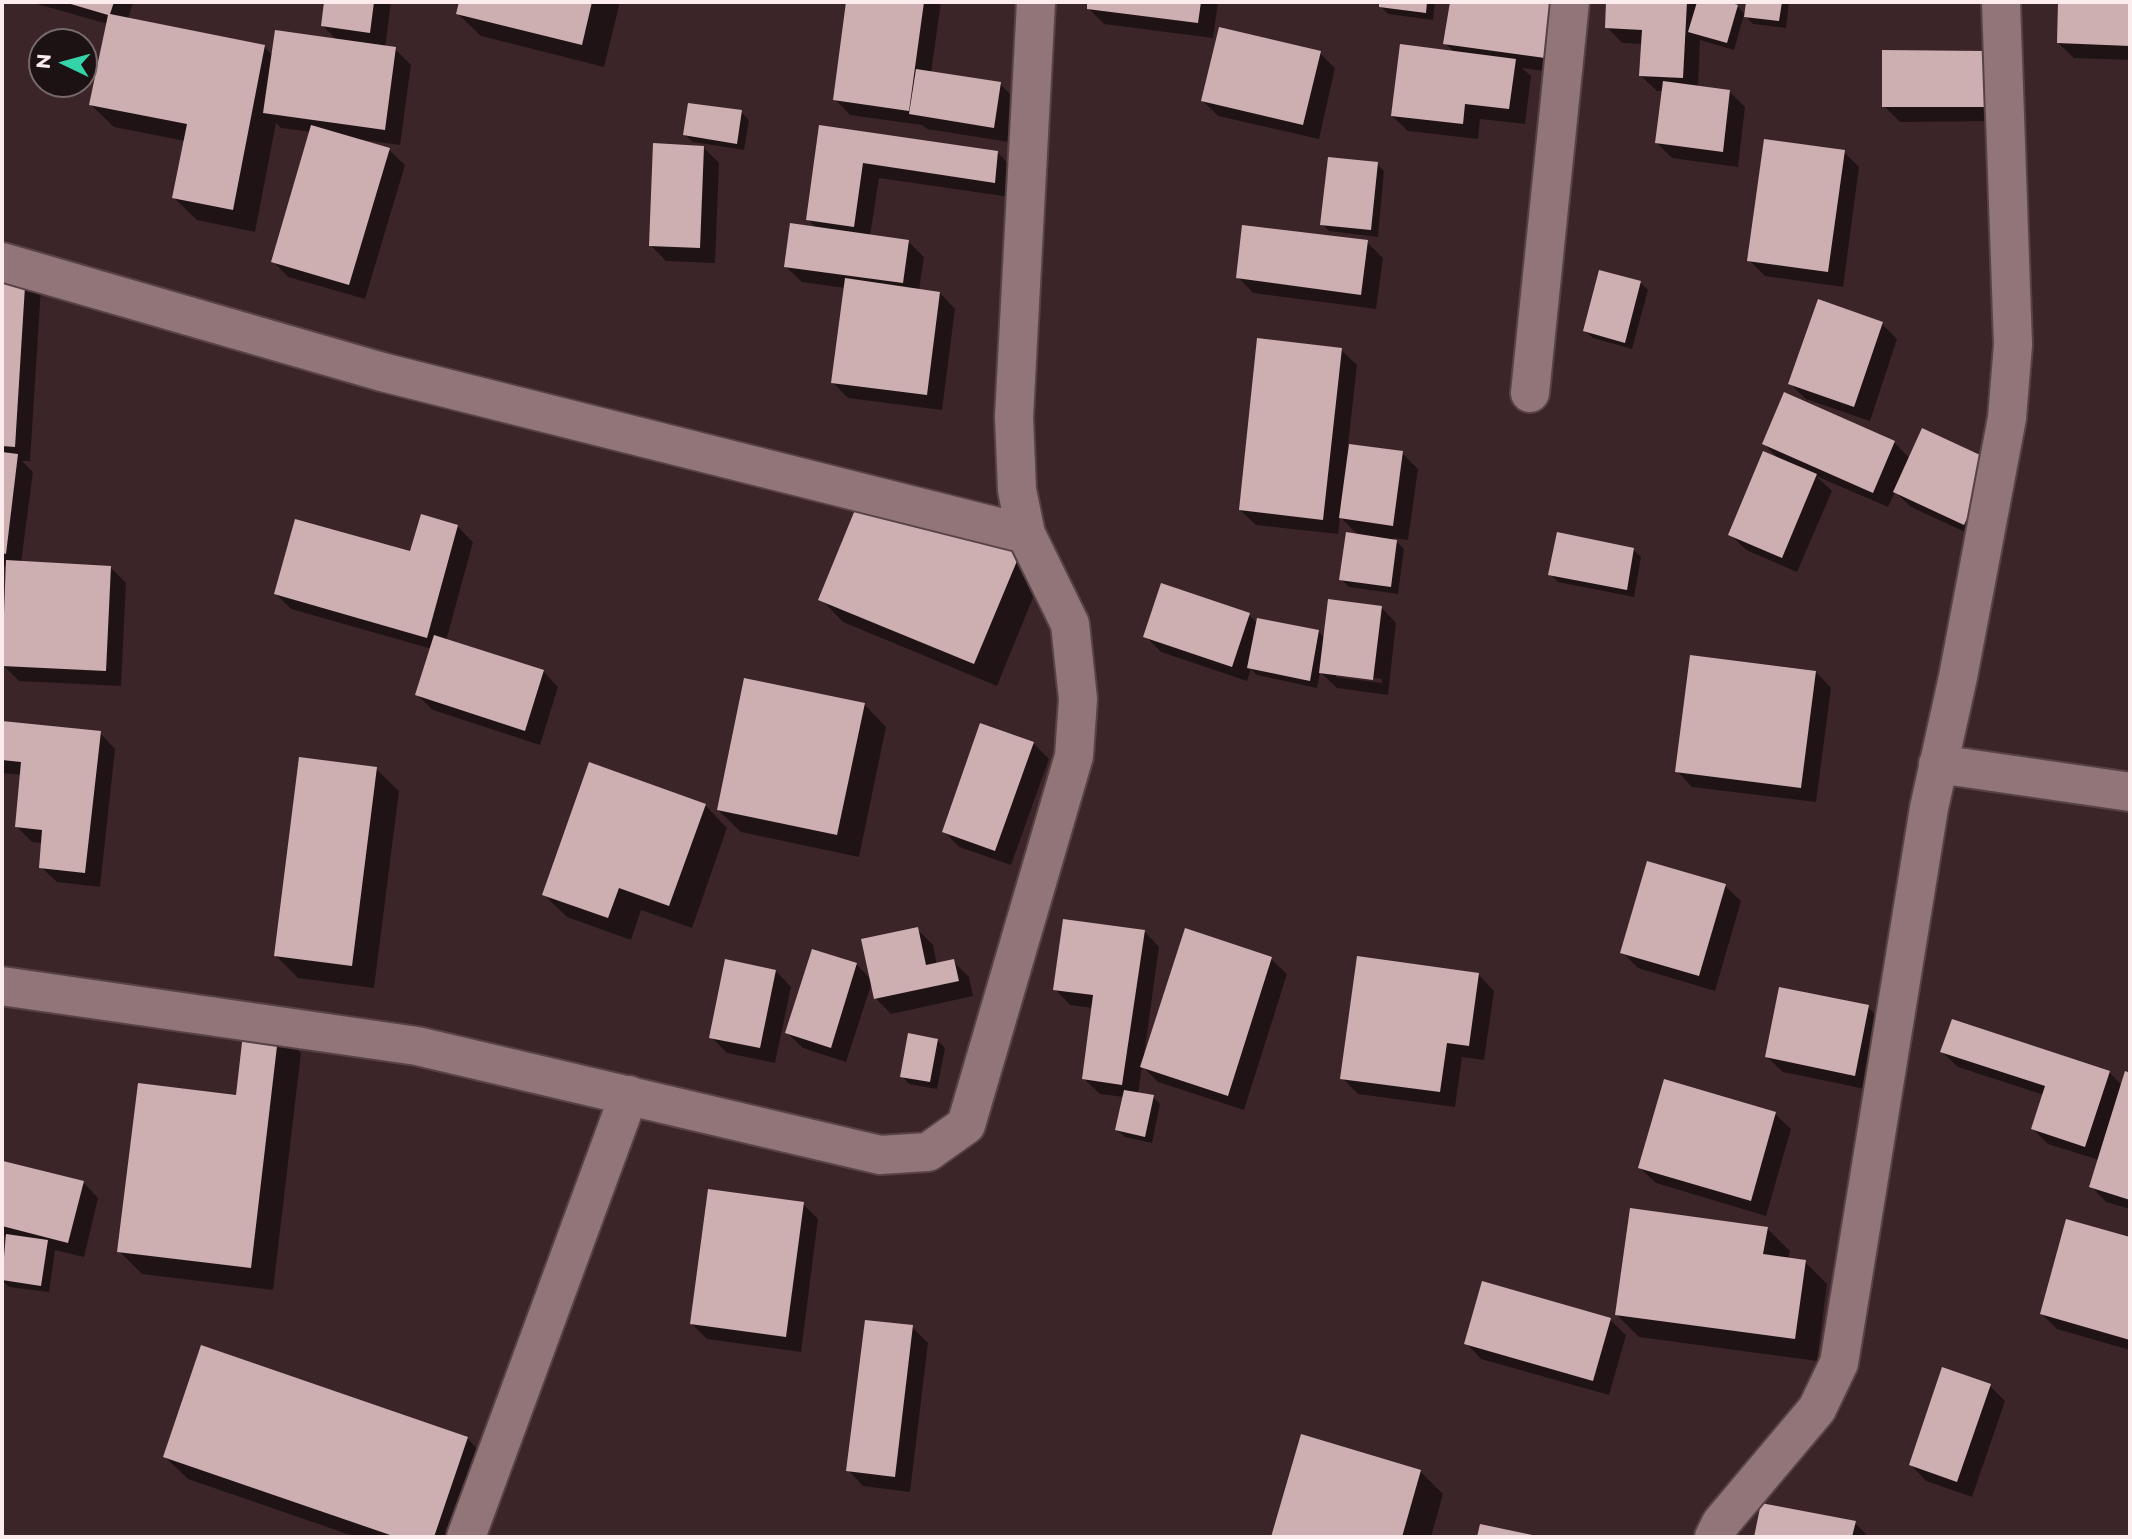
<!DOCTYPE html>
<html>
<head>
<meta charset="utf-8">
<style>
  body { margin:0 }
  #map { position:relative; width:2132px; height:1539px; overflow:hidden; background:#3c2528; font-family:Montserrat,sans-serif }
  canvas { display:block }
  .frame { position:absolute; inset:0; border:4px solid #fdecee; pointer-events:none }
  .north { position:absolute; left:28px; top:28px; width:70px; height:70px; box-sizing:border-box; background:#1c1113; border:2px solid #76696b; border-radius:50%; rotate:275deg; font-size:19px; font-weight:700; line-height:28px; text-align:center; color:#fdecee }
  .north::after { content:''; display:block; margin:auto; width:24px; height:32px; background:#34d4a8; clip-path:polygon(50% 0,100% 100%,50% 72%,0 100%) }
</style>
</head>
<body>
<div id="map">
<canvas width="2132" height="1539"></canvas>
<div class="frame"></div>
<div class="north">N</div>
</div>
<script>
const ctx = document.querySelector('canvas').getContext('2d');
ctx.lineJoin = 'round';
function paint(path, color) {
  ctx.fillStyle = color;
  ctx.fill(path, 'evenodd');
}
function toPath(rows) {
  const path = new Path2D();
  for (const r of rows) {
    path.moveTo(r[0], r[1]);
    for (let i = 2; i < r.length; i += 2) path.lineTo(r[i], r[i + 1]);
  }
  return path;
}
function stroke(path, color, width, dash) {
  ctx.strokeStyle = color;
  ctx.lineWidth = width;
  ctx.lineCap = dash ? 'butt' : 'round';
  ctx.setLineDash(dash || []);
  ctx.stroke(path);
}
const shadow = toPath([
  [30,2,133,2,128,19,264,46,273,56,338,41,323,26,326,2,391,2,385,48,395,49,411,65,400,145,363,140,363,142,389,150,405,165,365,299,288,277,273,261,311,132,281,128,276,123,255,232,197,220,174,198,185,141,114,127,91,105,108,24],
  [461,2,620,2,604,67,481,36,458,14],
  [848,2,941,2,931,73,1000,84,1015,99,1009,142,927,129,922,125,850,115,835,99],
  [1089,2,1218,2,1213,38,1104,24,1088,8],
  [1381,2,1435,2,1433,20,1388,14,1381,7],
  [1451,2,1570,2,1560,73,1522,68,1531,76,1525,124,1480,119,1478,139,1408,131,1392,116,1455,53,1445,43],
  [1608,2,1722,2,1737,6,1746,15,1747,2,1789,2,1786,28,1753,24,1744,15,1734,50,1700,40,1698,88,1730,92,1745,107,1738,167,1672,158,1657,143,1664,91,1657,91,1641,76,1643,44,1622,43,1607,27],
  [2060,2,2130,2,2130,60,2074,58,2058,43],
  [1985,52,2001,121,1900,122,1884,106],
  [1320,53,1335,68,1319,139,1218,116,1203,101],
  [741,112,749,120,744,150,693,142,685,135],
  [821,127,998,153,1013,168,1010,197,879,178,870,236,908,241,924,257,919,290,940,293,955,309,942,410,848,398,832,382,845,288,802,282,786,267,817,229,808,219],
  [703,147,719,163,715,263,666,261,650,245],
  [1844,152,1859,167,1843,287,1765,276,1749,260],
  [1377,164,1384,171,1378,237,1329,231,1322,224],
  [1367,242,1383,258,1376,309,1253,293,1238,277],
  [2,271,41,288,30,461,22,461,33,472,21,563,110,567,126,583,121,686,19,681,3,665,7,567,2,566],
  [1640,282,1648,290,1632,349,1593,338,1585,331],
  [1882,324,1897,339,1870,421,1806,399,1790,384],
  [1341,350,1357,365,1348,445,1402,453,1418,469,1408,540,1393,538,1404,549,1398,594,1349,587,1341,579,1359,536,1340,517,1338,534,1256,525,1240,510],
  [1894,442,1910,459,1992,462,1980,539,1911,507,1895,492,1888,507,1816,476,1832,491,1797,572,1746,550,1730,534,1780,460,1764,444],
  [457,526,473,542,446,641,543,671,558,687,540,745,433,710,417,695,432,649,291,609,276,594,412,554],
  [1633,549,1641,557,1634,597,1558,582,1550,574],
  [1021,551,1043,573,997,686,843,622,821,599],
  [1381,607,1396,623,1388,695,1337,688,1320,672,1317,688,1257,675,1251,669,1247,681,1161,652,1145,636,1249,615,1258,624,1319,632,1325,638],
  [1336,674,1382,679,1382,683,1336,677],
  [1816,672,1831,688,1816,802,1692,787,1677,771],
  [864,704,886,727,859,857,741,832,718,810],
  [2,723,100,733,115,749,100,887,57,882,41,867,43,843,32,842,16,826,22,775,2,773],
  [1033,743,1049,759,1011,865,959,847,944,831],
  [376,769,399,791,374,988,298,978,276,956],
  [705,805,727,828,692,928,641,910,631,940,567,917,544,895],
  [1725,886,1741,901,1715,991,1638,968,1622,952],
  [917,929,933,945,937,965,953,961,969,977,973,996,891,1014,875,998,872,982,846,1062,803,1048,787,1033,813,951,857,965,871,979],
  [1144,931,1159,947,1144,1055,1271,959,1287,974,1244,1110,1158,1082,1142,1066,1138,1094,1153,1097,1160,1104,1152,1143,1125,1137,1117,1130,1124,1097,1100,1094,1084,1079,1093,1008,1070,1005,1055,989],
  [776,971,791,987,775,1063,727,1053,711,1037],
  [1479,975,1494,991,1484,1060,1462,1057,1455,1107,1358,1094,1342,1078],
  [1868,1007,1883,1023,1870,1090,1783,1072,1767,1057],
  [278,1031,301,1053,273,1290,142,1274,119,1251,237,1097],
  [937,1040,945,1048,937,1089,909,1084,902,1076],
  [1942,1052,2109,1072,2122,1085,2126,1073,2130,1075,2130,1209,2106,1202,2091,1186,2099,1160,2048,1144,2033,1129,2044,1095,1958,1067],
  [1775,1114,1791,1129,1766,1216,1656,1183,1640,1168],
  [4,1163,83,1182,98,1198,84,1257,55,1250,49,1292,9,1287,2,1280,7,1238,2,1234,2,1173],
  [803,1204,818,1219,801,1352,707,1339,692,1324],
  [2068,1221,2130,1239,2130,1350,2057,1329,2042,1314],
  [1767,1228,1790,1251,1788,1259,1805,1262,1827,1284,1817,1361,1639,1337,1616,1314],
  [1610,1320,1626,1335,1609,1395,1481,1359,1466,1343],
  [912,1327,928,1343,910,1492,863,1486,848,1470],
  [1990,1386,2005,1401,1972,1497,1926,1481,1911,1465],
  [1303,1437,1421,1472,1443,1494,1431,1537,1273,1537],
  [467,1438,489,1461,464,1537,356,1537,188,1479,165,1457],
  [1763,1505,1855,1523,1869,1537,1756,1537]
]);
const building = toPath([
  [64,2,114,2,110,14,265,45,233,210,172,198,187,124,89,105,108,15],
  [324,2,374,2,370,33,321,26],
  [459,2,592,2,582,45,456,14],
  [846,2,924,2,909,111,833,100],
  [1087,2,1201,2,1198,23,1087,9],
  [1379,2,1427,2,1426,13,1379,7],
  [1450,2,1553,2,1545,58,1443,44],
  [1606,2,1687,2,1683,78,1639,76,1642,30,1605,28],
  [1697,2,1728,2,1738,5,1727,43,1688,32],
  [1746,2,1782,2,1779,21,1744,17],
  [2058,2,2130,2,2130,46,2057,43],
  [1219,27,1321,51,1303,125,1201,101],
  [275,30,396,47,385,130,263,113],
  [1400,44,1516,59,1509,109,1465,104,1463,124,1391,116],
  [1882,50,1986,51,1986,107,1882,107],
  [916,69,1001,82,994,128,909,114],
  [1663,81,1730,90,1723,152,1655,143],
  [688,103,742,110,737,144,683,135],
  [311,125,390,148,349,285,271,262],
  [819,125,998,151,995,183,863,163,854,227,806,220],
  [1764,139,1845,150,1828,272,1747,261],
  [653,143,704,146,700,248,649,246],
  [1328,157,1378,162,1371,230,1320,225],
  [790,223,909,240,903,283,784,267],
  [1242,225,1368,240,1361,295,1236,278],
  [2,269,26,270,15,447,2,446],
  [1599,270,1641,281,1625,343,1583,331],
  [845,278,940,292,927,395,831,383],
  [1818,299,1883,322,1854,407,1788,384],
  [1257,338,1342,348,1323,520,1239,510],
  [1784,392,1895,441,1873,493,1762,444],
  [1922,428,1993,461,1964,525,1893,492],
  [1349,444,1403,451,1393,526,1339,518],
  [1763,451,1817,474,1782,558,1728,535],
  [2,452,18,454,6,554,2,553],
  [866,483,1022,549,974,664,818,600],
  [421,514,458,525,427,638,274,594,295,519,410,551],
  [1346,532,1397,540,1391,587,1339,580],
  [1557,532,1634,548,1627,590,1548,575],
  [6,560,111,566,106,671,2,666],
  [1161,583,1250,613,1232,667,1143,637],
  [1328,599,1382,606,1373,680,1319,673],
  [1257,618,1319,630,1310,681,1247,668],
  [434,635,544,670,525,731,415,695],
  [1690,655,1816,671,1801,788,1675,772],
  [744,678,865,703,837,835,717,810],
  [2,721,101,731,85,873,39,868,42,830,15,827,21,762,2,760],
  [980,723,1034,742,995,851,942,832],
  [299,757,377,767,352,966,274,956],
  [589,762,706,804,669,906,619,888,608,918,542,895],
  [1647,861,1726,884,1699,976,1620,953],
  [1063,919,1145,930,1122,1085,1082,1079,1093,995,1053,990],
  [918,927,926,965,954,959,959,981,874,999,861,939],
  [1185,928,1272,957,1228,1096,1140,1067],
  [812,949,857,963,831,1048,785,1033],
  [1357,956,1479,973,1469,1046,1447,1043,1440,1092,1340,1079],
  [725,959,776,970,760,1048,709,1038],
  [1779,987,1869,1005,1855,1076,1765,1057],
  [1952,1019,2110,1071,2085,1147,2031,1129,2045,1086,1940,1052],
  [244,1025,279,1029,251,1268,117,1252,138,1083,236,1095],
  [908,1033,938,1039,930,1082,900,1077],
  [2125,1071,2130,1073,2130,1200,2089,1187],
  [1664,1079,1776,1112,1751,1201,1638,1168],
  [1124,1090,1154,1095,1145,1137,1115,1130],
  [3,1161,84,1181,68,1243,2,1226],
  [708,1189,804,1202,786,1337,690,1324],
  [1630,1208,1768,1227,1763,1254,1806,1260,1795,1339,1615,1315],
  [2066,1219,2130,1237,2130,1340,2040,1314],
  [6,1234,48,1240,41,1286,2,1280],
  [1482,1281,1611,1318,1593,1381,1464,1344],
  [865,1320,913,1325,895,1477,846,1471],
  [201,1345,468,1437,434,1537,396,1537,163,1457],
  [1942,1367,1991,1384,1957,1482,1909,1465],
  [1301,1434,1421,1470,1402,1537,1271,1537],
  [1761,1503,1856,1521,1852,1537,1754,1537],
  [1480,1524,1537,1536,1537,1537,1477,1537]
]);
const minor = toPath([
  [2,262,382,372,1026,534],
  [1530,393,1570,2],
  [1938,764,2130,792],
  [2,986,417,1046,880,1155,928,1152,966,1125,1074,756,1078,699,1070,624,1026,534,1017,490,1014,417,1036,2],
  [466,1537,629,1095],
  [1714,1537,1721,1523,1817,1409,1839,1363,1929,808,1958,677,2007,418,2013,345,2001,2]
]);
paint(shadow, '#0007');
paint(building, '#cdafb2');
stroke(minor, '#574346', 42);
stroke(minor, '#927578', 38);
</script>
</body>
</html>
